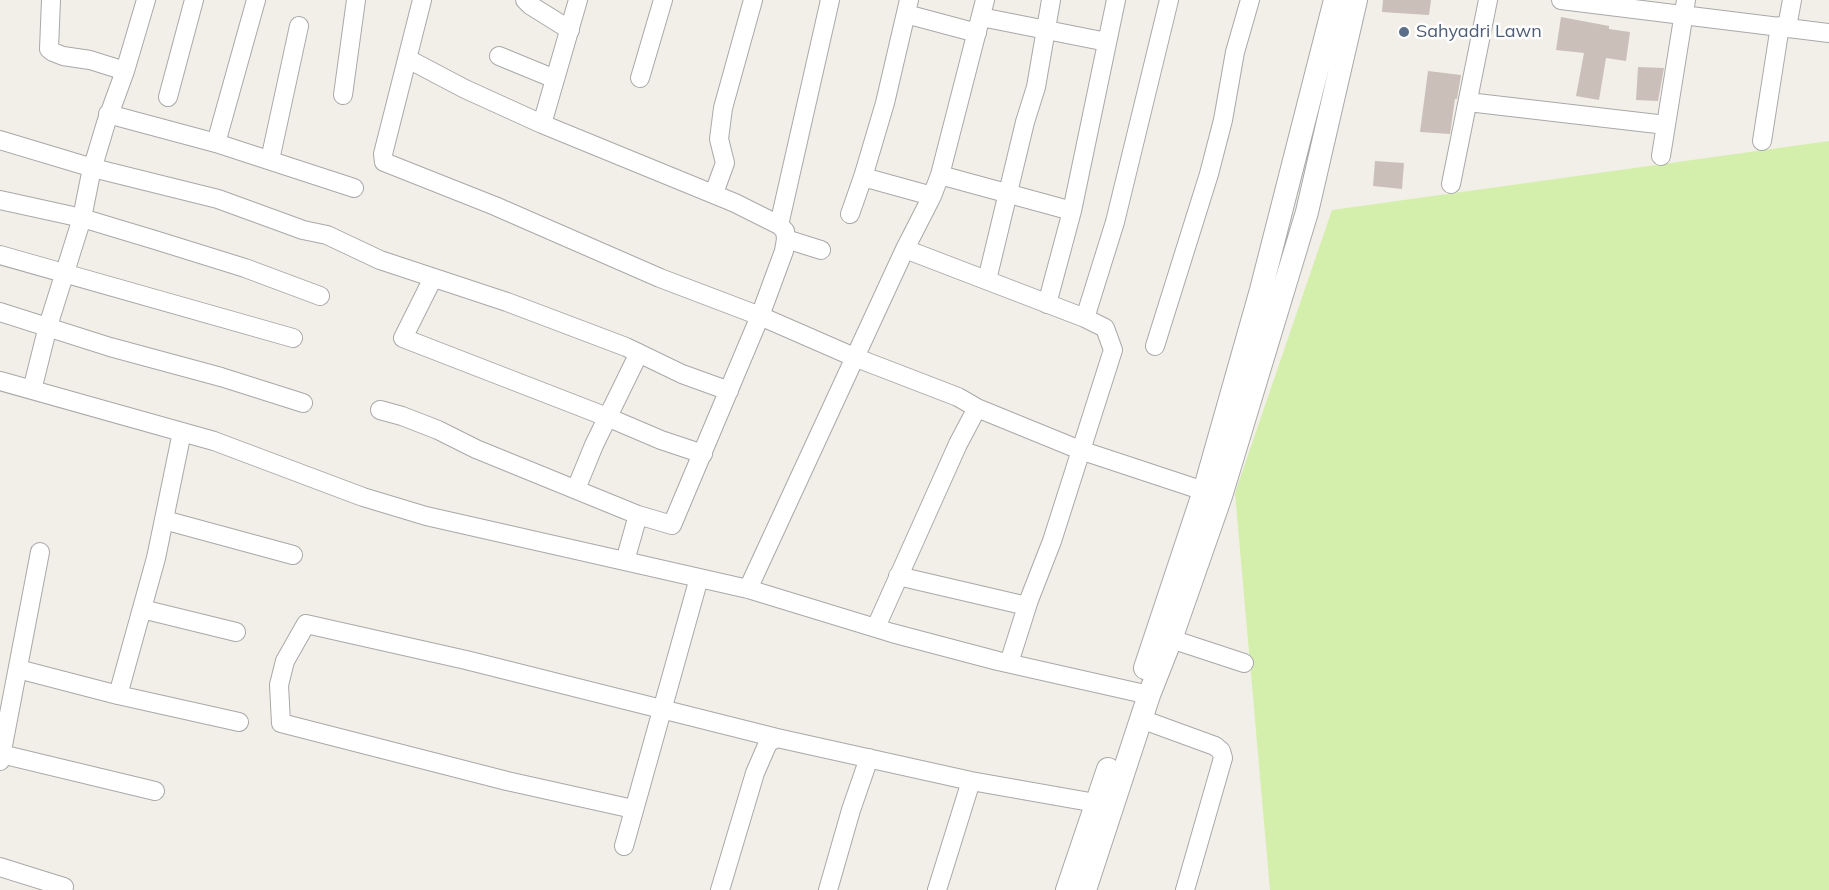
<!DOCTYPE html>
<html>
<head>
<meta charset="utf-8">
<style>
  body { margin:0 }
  canvas { display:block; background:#f2eee8 }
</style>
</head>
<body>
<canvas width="1829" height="890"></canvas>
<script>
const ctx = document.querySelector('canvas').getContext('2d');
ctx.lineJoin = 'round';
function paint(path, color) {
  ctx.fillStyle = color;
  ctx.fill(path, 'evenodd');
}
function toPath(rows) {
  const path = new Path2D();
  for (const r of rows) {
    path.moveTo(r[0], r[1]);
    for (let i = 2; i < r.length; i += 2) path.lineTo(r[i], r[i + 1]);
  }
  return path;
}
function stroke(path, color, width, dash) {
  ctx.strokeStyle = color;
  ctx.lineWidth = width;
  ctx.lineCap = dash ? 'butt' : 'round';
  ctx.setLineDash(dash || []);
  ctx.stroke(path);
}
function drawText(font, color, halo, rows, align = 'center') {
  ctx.font = font + ' Mulish,sans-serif';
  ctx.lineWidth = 5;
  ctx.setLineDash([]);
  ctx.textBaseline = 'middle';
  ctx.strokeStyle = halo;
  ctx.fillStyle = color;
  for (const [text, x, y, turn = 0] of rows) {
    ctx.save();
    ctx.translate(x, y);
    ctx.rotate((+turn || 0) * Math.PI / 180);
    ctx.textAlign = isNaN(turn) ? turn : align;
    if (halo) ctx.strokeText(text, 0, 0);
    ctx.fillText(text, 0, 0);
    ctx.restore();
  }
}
const grass = toPath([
  [1829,141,1829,890,1270,890,1235,493,1332,210]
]);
const building = toPath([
  [1383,0,1431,0,1429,15,1382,12],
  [1561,17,1609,26,1609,29,1630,32,1626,61,1606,58,1599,100,1576,96,1584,53,1556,50],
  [1638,67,1664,68,1658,101,1636,100],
  [1428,71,1461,75,1457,99,1455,99,1450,134,1420,132],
  [1375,161,1404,163,1402,189,1373,186]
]);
const minor = toPath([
  [51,0,49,49,53,52,63,56,90,60,125,71],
  [422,0,383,154,384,162,495,206,660,278,760,316,854,357,958,397,977,408,958,444,876,627],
  [525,0,530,5,570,30],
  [1561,0,1829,33],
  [906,14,977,33],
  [981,17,1107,42],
  [1787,27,1792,0],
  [499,56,555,79],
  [640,78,663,0],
  [343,95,356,0],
  [168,97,194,0],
  [1468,102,1666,125],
  [108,114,216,143,354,188],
  [542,124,578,0],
  [0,140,93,168,218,199,303,230,327,235,380,260,507,302,626,347,682,374,729,391],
  [1762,141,1780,26],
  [216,143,256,0],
  [1661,156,1686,0],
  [270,160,299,26],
  [940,175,1072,211],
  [863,177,932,196],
  [1451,184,1488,0],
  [714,193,725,163,719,139,723,108,753,0],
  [0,200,82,218,155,240,245,268,320,296],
  [850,214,863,177,885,103,909,0],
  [779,225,830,0],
  [786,239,821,250],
  [905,249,932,196,940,175,985,0],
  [0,255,293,338],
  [433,278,403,338,607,417,661,440,703,454],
  [987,280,1025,122,1036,87,1051,0],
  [1047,304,1072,211,1116,0],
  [0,312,110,347,221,377,303,403],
  [1085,318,1115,222,1169,0],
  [1155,346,1209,174,1223,120,1235,52,1250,0],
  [0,381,214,441,363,497,426,516,748,589,892,633,998,661,1149,695],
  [32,390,48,326,82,218,91,173,106,123,125,71,146,0],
  [977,408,1080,450,1216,495],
  [380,410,402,416,438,430,476,449,638,515,672,525,760,316,784,251,786,239,785,231,779,225,735,203,542,124,465,89,408,59],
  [576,489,594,445,639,353],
  [164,520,293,555],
  [625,561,638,515],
  [898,576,1027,606],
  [748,589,905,249,1085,318,1105,328,1113,350,1052,541,1029,600,1009,663],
  [142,609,236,632],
  [1171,639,1244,663],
  [18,669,118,695,239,722],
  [118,695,156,558,182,432],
  [1141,719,1215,746,1221,751,1223,758,1185,890],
  [1,754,155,791],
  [0,761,40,552],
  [633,809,507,781,281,723,279,685,285,661,306,624,466,660,777,738],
  [624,846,699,578],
  [0,867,64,887],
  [720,890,755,773,768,743,777,738,971,781,1107,805],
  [828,890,851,810,869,758],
  [937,890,971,781]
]);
const tertiary = toPath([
  [1145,668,1204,491,1261,290,1335,0],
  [1067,890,1108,769],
  [1085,890,1149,695,1171,639,1221,496,1307,212,1356,0]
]);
const markers = [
  [1404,32,6,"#5c6f8a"]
];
const serviceNames = [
  ["Sahyadri Lawn",1416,32]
];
paint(grass, '#d4efab');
paint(building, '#cbbfba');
stroke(minor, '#a9a9a9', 20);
stroke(tertiary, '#a9a9a9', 24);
stroke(minor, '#fff', 18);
stroke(tertiary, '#fff', 22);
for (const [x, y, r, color] of markers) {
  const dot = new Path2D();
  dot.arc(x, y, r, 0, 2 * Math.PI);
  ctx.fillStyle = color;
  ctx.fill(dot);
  stroke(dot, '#fff', 2);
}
drawText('18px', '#4e5e75', '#fff', serviceNames, 'left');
</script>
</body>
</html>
